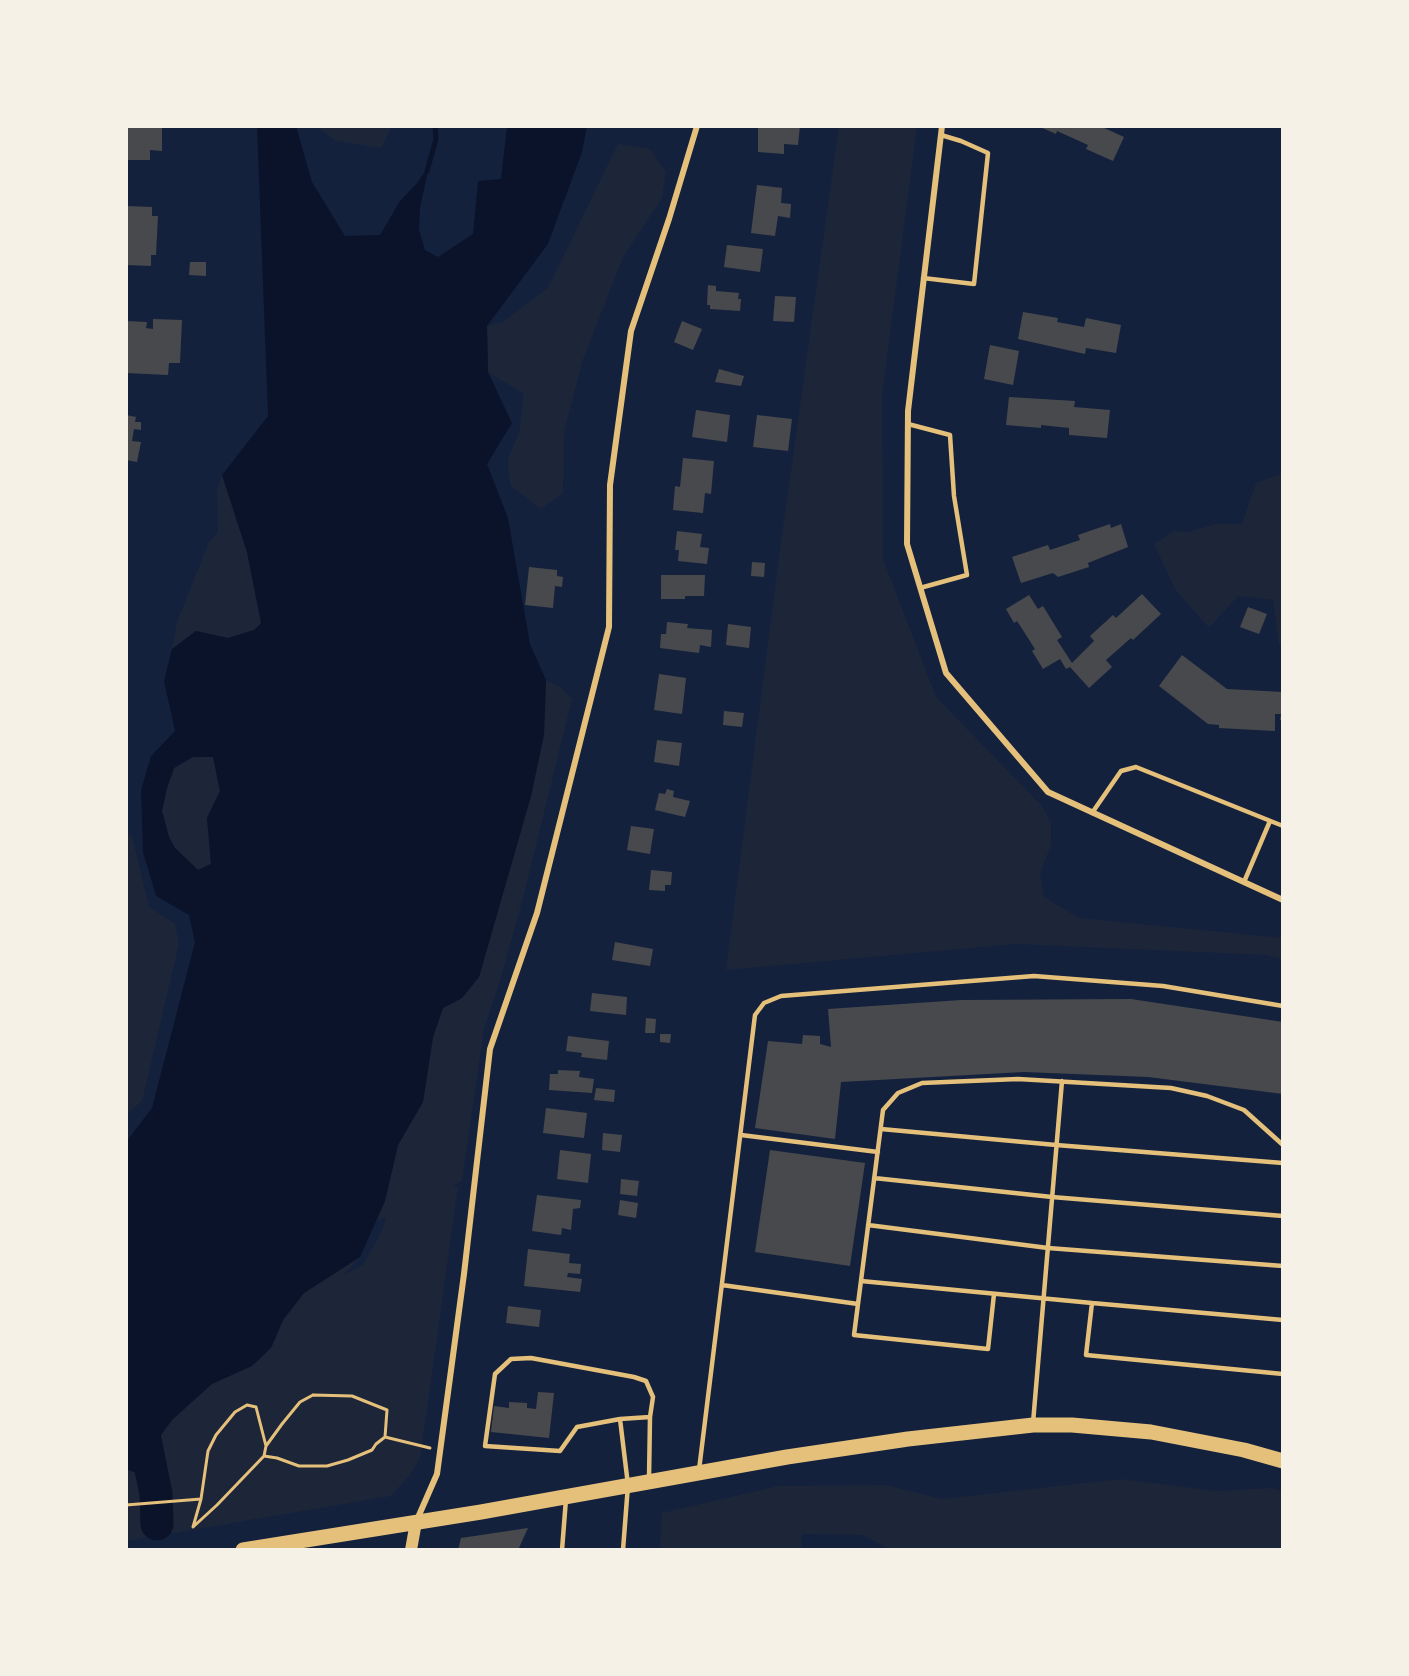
<!DOCTYPE html>
<html>
<head>
<meta charset="utf-8">
<style>
  body { margin:0 }
  #map { position:relative; width:1409px; height:1676px; overflow:hidden; background:#14213d; font-family:"Fira Sans Condensed",sans-serif }
  canvas { display:block }
  .frame { position:absolute; inset:0; border:128px solid #f6f1e7; pointer-events:none }
</style>
</head>
<body>
<div id="map">
<canvas width="1409" height="1676"></canvas>
<div class="frame"></div>
</div>
<script>
const ctx = document.querySelector('canvas').getContext('2d');
ctx.lineJoin = 'round';
function paint(path, color) {
  ctx.fillStyle = color;
  ctx.fill(path, 'evenodd');
}
function toPath(rows) {
  const path = new Path2D();
  for (const r of rows) {
    path.moveTo(r[0], r[1]);
    for (let i = 2; i < r.length; i += 2) path.lineTo(r[i], r[i + 1]);
  }
  return path;
}
function stroke(path, color, width, dash) {
  ctx.strokeStyle = color;
  ctx.lineWidth = width;
  ctx.lineCap = dash ? 'butt' : 'round';
  ctx.setLineDash(dash || []);
  ctx.stroke(path);
}
const green = toPath([
  [316,126,392,126,381,148,336,141],
  [839,126,917,126,882,395,883,559,936,697,1042,806,1051,822,1051,845,1040,874,1044,897,1079,918,1283,938,1283,959,1267,955,1016,944,726,970,780,550],
  [618,144,650,149,666,172,662,198,623,257,582,362,564,432,563,493,541,509,510,485,508,459,519,433,524,394,488,372,487,326,503,322,548,288],
  [1283,473,1283,646,1279,645,1273,600,1238,596,1209,628,1175,589,1154,544,1174,531,1188,532,1216,524,1242,524,1256,483],
  [222,475,247,552,262,623,254,630,228,638,196,631,172,649,177,622,209,542,218,532,217,490],
  [546,680,562,688,572,699,524,894,501,978,484,1029,462,1181,453,1186,458,1187,420,1458,410,1475,391,1496,126,1541,126,1469,147,1477,144,1482,146,1484,162,1475,159,1470,161,1435,172,1420,211,1382,271,1348,283,1320,304,1293,360,1257,344,1275,363,1265,382,1231,386,1217,377,1220,385,1201,398,1145,423,1102,433,1037,443,1008,462,998,479,977,531,796,544,735],
  [193,757,213,757,220,791,207,818,211,864,198,870,175,848,169,837,162,811,167,788,174,768],
  [126,834,132,836,149,907,175,924,179,944,142,1101,126,1115],
  [1121,1479,1217,1491,1271,1488,1283,1491,1283,1550,891,1550,863,1535,802,1534,801,1550,660,1550,662,1513,778,1486,886,1485,942,1499]
]);
const water = toPath([
  [257,126,296,126,312,182,345,236,380,235,400,201,417,183,429,166,420,208,419,230,425,250,438,257,473,234,478,181,501,179,507,126,587,126,582,152,548,244,487,326,488,372,512,423,487,464,508,518,530,644,546,680,544,735,531,796,479,977,462,998,443,1008,433,1037,423,1102,398,1145,385,1201,360,1257,304,1293,283,1320,271,1348,252,1366,212,1384,172,1420,161,1435,159,1470,152,1479,126,1469,126,1142,152,1108,195,942,189,915,156,896,143,852,141,790,151,756,175,731,164,681,172,649,196,631,228,638,254,630,261,623,247,552,222,475,268,416],
  [193,757,213,757,220,791,207,818,211,864,198,870,175,848,169,837,162,811,167,788,174,768]
]);
const stream = toPath([
  [427,171,436,139,435,126]
]);
const river = toPath([
  [126,1346,156,1494,157,1524]
]);
const building = toPath([
  [126,126,162,126,162,151,150,150,150,160,126,160],
  [758,126,800,126,798,145,784,144,784,154,758,152],
  [1038,126,1100,126,1124,137,1113,161,1086,149,1088,145,1057,131,1056,134],
  [757,185,782,188,781,203,791,204,790,218,778,216,775,236,751,233],
  [126,206,152,207,152,216,158,216,156,255,151,255,151,266,126,265],
  [727,245,763,249,760,272,724,267],
  [190,262,206,262,206,276,189,275],
  [708,285,716,286,716,291,739,293,738,299,741,299,740,311,710,309,710,305,707,305],
  [775,296,796,297,794,322,773,321],
  [1023,312,1058,318,1057,322,1084,327,1086,318,1121,325,1116,353,1086,348,1085,354,1018,339],
  [153,319,182,320,180,363,169,363,168,375,126,373,126,321,147,322,146,328,153,329],
  [682,321,702,329,693,350,674,342],
  [990,345,1019,351,1013,385,984,379],
  [719,369,744,376,741,386,715,382],
  [1009,397,1075,401,1074,407,1110,410,1107,438,1069,435,1069,428,1041,425,1041,428,1006,425],
  [696,410,730,415,727,442,692,437],
  [126,415,136,417,135,422,141,422,141,430,134,429,132,441,141,442,137,462,126,460],
  [757,415,792,419,788,451,753,447],
  [683,458,714,461,711,494,705,493,703,513,673,510,675,486,680,487],
  [1110,524,1111,528,1121,524,1128,547,1088,563,1089,567,1058,577,1053,573,1021,583,1012,557,1048,545,1050,550,1080,540,1078,535],
  [677,531,702,534,700,547,709,548,707,564,678,561,679,550,675,550],
  [752,562,765,563,764,577,751,576],
  [529,567,557,570,557,576,563,577,562,587,555,586,553,608,525,605],
  [661,575,705,575,704,596,685,596,685,599,661,599],
  [1142,594,1161,614,1133,640,1131,638,1106,660,1112,667,1089,688,1070,667,1066,669,1060,659,1043,669,1032,651,1035,649,1017,621,1014,623,1006,609,1029,595,1038,609,1043,606,1062,637,1057,640,1072,663,1094,641,1090,636,1113,615,1116,618],
  [1248,607,1267,614,1259,634,1240,627],
  [667,622,688,624,687,628,712,630,711,647,700,645,699,653,660,648,661,634,666,634],
  [728,624,751,627,749,648,726,645],
  [1182,655,1227,689,1283,692,1283,721,1280,720,1281,714,1275,714,1275,731,1219,728,1219,725,1208,724,1159,686],
  [659,674,686,678,682,714,654,710],
  [724,711,744,713,742,727,723,725],
  [657,740,682,743,679,766,654,762],
  [667,789,674,791,673,797,690,801,685,817,655,810,659,793,665,794],
  [631,826,654,829,650,854,627,850],
  [651,870,672,872,671,885,665,885,665,891,649,890],
  [615,942,653,949,650,966,612,960],
  [592,993,627,997,626,1015,590,1011],
  [1131,999,1283,1022,1283,1094,1148,1077,1024,1072,841,1082,835,1139,755,1128,768,1041,802,1044,803,1035,820,1036,820,1044,831,1047,828,1009,961,1000],
  [646,1018,656,1019,655,1033,645,1033],
  [660,1034,671,1034,670,1043,660,1042],
  [568,1036,609,1041,607,1060,581,1057,582,1053,566,1051],
  [558,1070,580,1071,579,1077,594,1079,592,1093,549,1090,550,1074,558,1074],
  [596,1088,615,1090,614,1102,594,1100],
  [546,1108,587,1113,584,1138,543,1133],
  [603,1133,622,1135,620,1152,602,1150],
  [560,1150,591,1154,588,1183,557,1179],
  [770,1150,865,1163,850,1266,755,1252],
  [621,1179,639,1181,637,1196,620,1194],
  [537,1195,581,1200,580,1208,573,1209,571,1230,562,1228,561,1235,532,1231],
  [620,1200,638,1203,636,1218,618,1215],
  [528,1249,570,1254,569,1263,581,1264,580,1274,568,1273,567,1277,582,1279,580,1292,524,1286],
  [508,1306,541,1310,539,1327,506,1323],
  [538,1392,554,1393,549,1438,491,1432,494,1406,509,1408,509,1402,527,1403,527,1408,536,1409],
  [528,1528,518,1550,458,1550,461,1538]
]);
const path = toPath([
  [313,1395,352,1396,387,1410,385,1437,376,1444,372,1450,348,1460,327,1466,299,1466,277,1458,264,1456,266,1446,282,1424,300,1402,313,1395],
  [247,1405,256,1407,266,1446,264,1456,217,1505,193,1527,201,1499,208,1451,216,1435,235,1412,247,1405],
  [385,1437,430,1448],
  [126,1505,201,1499]
]);
const service = toPath([
  [923,278,974,284,988,153,961,141,941,135],
  [908,424,950,435,954,496,967,575,920,588],
  [1092,813,1121,771,1136,767,1283,826],
  [1244,882,1270,821],
  [881,1129,1056,1145,1283,1163],
  [741,1135,878,1152],
  [874,1178,1052,1197,1283,1216],
  [868,1225,1048,1248,1283,1266],
  [861,1281,1092,1303,1086,1355,1283,1374],
  [722,1285,858,1304,883,1110,898,1093,922,1083,1018,1079,1171,1088,1207,1096,1244,1110,1283,1145],
  [1092,1303,1283,1320],
  [858,1304,854,1335,988,1349,994,1294],
  [620,1419,628,1485,623,1550],
  [1033,1423,1062,1081],
  [699,1470,755,1015,764,1003,781,996,1034,976,1163,986,1283,1006],
  [649,1479,650,1417,653,1397,646,1381,634,1377,531,1358,511,1359,495,1374,485,1446,560,1451,577,1427,620,1419,650,1417],
  [562,1550,566,1499]
]);
const minor = toPath([
  [942,126,908,411,907,544,946,673,1048,792,1283,900],
  [416,1522,437,1474,464,1274,490,1049,537,913,609,627,610,485,631,331,669,219,697,126]
]);
const secondary = toPath([
  [411,1550,416,1522]
]);
const primary = toPath([
  [243,1550,481,1512,787,1457,908,1439,1033,1425,1072,1425,1151,1432,1244,1450,1283,1461]
]);
paint(green, '#1d2539');
paint(water, '#0b132b');
stroke(stream, '#0b132b', 5);
stroke(river, '#0b132b', 33);
paint(building, '#48494c');
stroke(path, '#e5c07b', 3);
stroke(service, '#e5c07b', 4.5);
stroke(minor, '#e5c07b', 6);
stroke(secondary, '#e5c07b', 12);
stroke(primary, '#e5c07b', 15);
</script>
</body>
</html>
